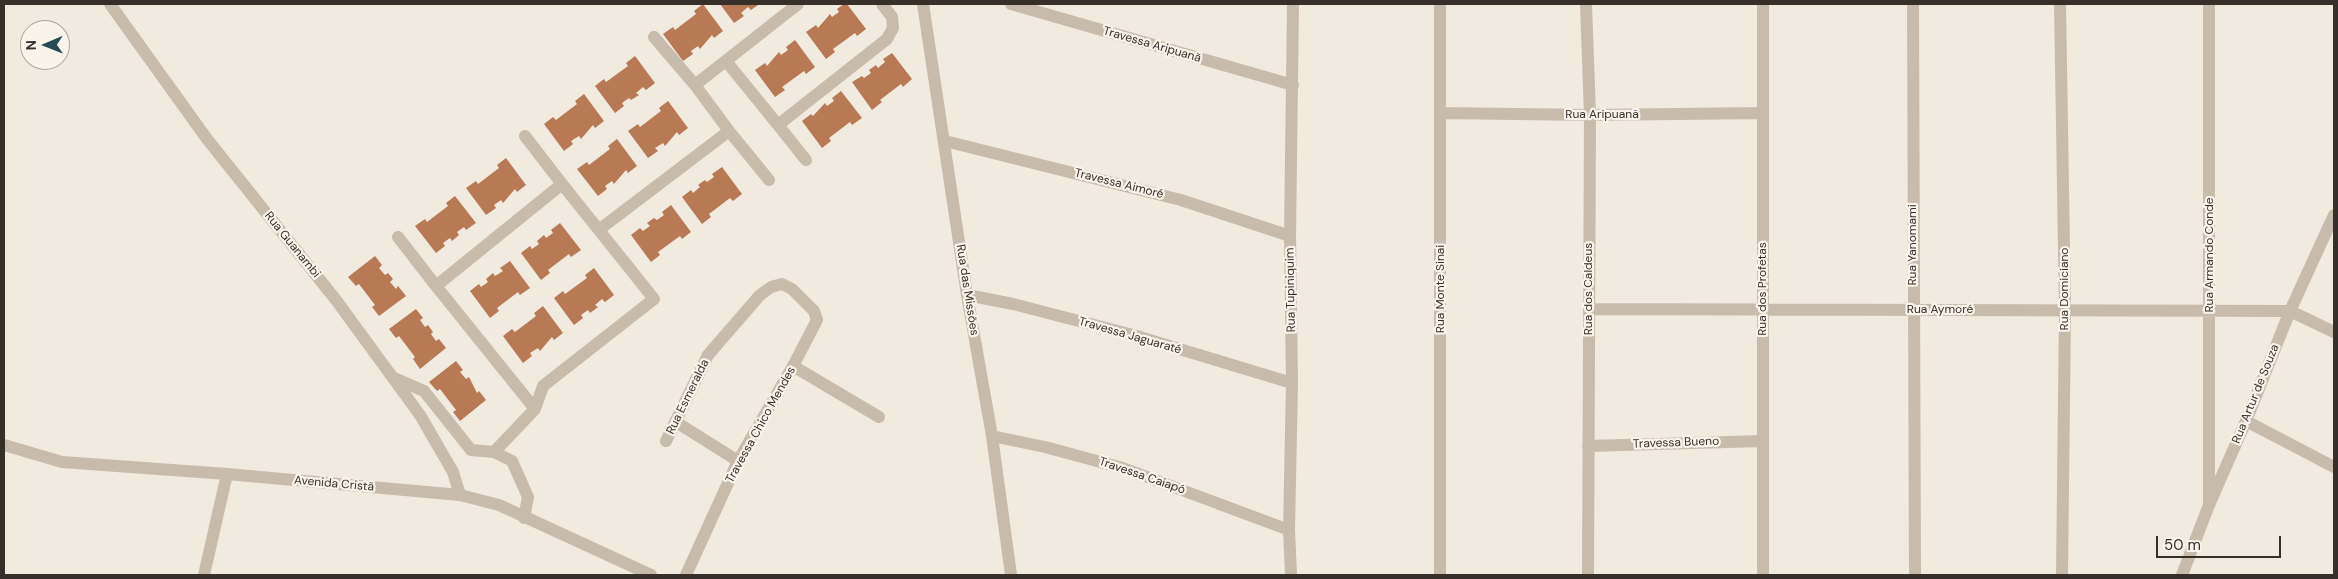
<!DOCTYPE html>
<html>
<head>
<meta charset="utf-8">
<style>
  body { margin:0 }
  #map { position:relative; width:2338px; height:579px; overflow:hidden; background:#f0eadf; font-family:"DM Sans",sans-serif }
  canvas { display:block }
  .frame { position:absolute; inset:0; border:5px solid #362f2a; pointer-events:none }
  .north { position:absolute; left:20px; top:20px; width:50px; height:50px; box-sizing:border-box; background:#f8f3eb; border:1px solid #aaa59e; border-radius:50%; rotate:269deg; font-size:14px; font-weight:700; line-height:20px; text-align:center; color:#362f2a }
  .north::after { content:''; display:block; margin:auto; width:18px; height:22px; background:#244a52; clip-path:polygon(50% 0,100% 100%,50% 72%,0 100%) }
  .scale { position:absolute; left:2156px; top:536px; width:125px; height:22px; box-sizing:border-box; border:2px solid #362f2a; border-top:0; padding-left:6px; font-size:15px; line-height:18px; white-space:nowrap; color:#362f2a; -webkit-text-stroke:4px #f8f3eb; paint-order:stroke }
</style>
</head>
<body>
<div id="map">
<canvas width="2338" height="579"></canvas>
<div class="frame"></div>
<div class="north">N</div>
<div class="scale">50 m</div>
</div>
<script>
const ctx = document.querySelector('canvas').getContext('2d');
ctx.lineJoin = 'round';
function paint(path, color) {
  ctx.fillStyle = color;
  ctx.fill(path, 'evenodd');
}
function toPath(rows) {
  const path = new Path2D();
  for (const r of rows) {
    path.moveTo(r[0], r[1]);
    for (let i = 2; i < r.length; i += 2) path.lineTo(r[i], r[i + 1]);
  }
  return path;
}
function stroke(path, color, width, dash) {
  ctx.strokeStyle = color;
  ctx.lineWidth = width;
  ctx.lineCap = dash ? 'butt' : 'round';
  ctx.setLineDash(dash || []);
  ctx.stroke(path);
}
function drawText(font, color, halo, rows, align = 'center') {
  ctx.font = font + ' "DM Sans",sans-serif';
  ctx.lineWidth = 4.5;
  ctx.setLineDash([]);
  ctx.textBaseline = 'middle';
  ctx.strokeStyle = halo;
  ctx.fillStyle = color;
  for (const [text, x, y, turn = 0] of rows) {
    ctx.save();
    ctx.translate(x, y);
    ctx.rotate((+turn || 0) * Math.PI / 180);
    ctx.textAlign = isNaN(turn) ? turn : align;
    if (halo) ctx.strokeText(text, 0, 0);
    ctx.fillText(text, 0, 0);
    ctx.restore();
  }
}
const building = toPath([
  [703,4,723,31,714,38,712,35,700,49,698,46,691,51,693,54,683,61,663,34,673,27,675,30,696,14,694,11],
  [720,4,757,4,758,5,751,10,748,7,741,13,744,16,734,23],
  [844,4,847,4,866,29,857,36,855,33,833,49,835,52,826,59,806,32,816,25,818,28,830,14,832,17,839,12,837,9],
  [795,40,815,67,806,74,804,71,782,87,785,90,775,97,755,70,765,63,767,66,779,52,781,55,788,50,786,47],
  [892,53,912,79,903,87,901,84,880,100,882,102,872,110,852,82,862,76,864,78,871,73,869,70,876,65,878,68,885,62,883,59],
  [635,56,655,83,646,90,643,87,636,93,639,95,631,100,629,98,622,103,624,106,615,113,595,86,604,79,606,82,628,66,626,63],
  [841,91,862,118,852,125,850,122,829,138,831,141,822,148,802,121,811,114,813,116,825,103,827,106,834,101,832,98],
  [584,94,604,121,595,128,593,125,581,139,579,136,571,141,573,144,564,151,544,124,553,117,556,120,577,104,575,101],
  [668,101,688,128,679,135,677,132,665,146,663,143,655,148,658,151,648,158,628,131,638,124,640,127,661,111,659,108],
  [617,139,637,166,628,173,626,170,614,184,612,181,605,186,607,189,598,196,577,169,587,162,589,165,610,149,608,146],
  [506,158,526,185,517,192,515,189,503,203,501,200,494,205,496,208,486,215,466,188,476,181,478,184,499,168,497,165],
  [722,167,742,194,733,201,730,198,709,214,711,217,702,224,682,197,691,190,693,193,700,187,698,185,705,180,707,182,714,177,712,174],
  [455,196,476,223,466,230,464,227,457,232,459,235,452,241,450,238,443,243,445,246,436,253,415,226,425,219,427,222,448,206,446,203],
  [671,205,691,232,682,239,680,236,658,252,660,255,651,262,631,235,640,228,643,231,650,226,647,223,654,218,657,220,664,215,662,212],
  [560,223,581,250,571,257,569,254,548,270,550,273,541,280,521,253,530,246,532,249,539,244,537,241,544,235,546,238,553,233,551,230],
  [375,256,382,265,379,268,385,275,388,273,393,279,390,282,396,289,398,286,406,296,379,316,372,307,375,305,359,284,356,286,348,277],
  [510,261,530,288,520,295,518,292,497,308,499,311,490,318,470,291,479,284,481,287,488,282,486,279,493,273,495,276,503,271,500,268],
  [594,268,614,295,605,302,602,299,595,305,598,307,590,313,588,310,581,315,583,318,574,325,554,298,563,291,565,294,587,278,585,275],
  [543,306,563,333,554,340,552,337,540,351,538,348,530,353,532,356,523,363,503,336,512,329,515,332,536,316,534,313],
  [416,309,423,318,420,320,425,327,428,325,433,332,431,334,436,341,439,339,446,348,420,369,413,359,415,357,399,336,396,338,389,329],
  [456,361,463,370,460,372,466,379,469,377,477,393,479,391,486,400,460,421,453,412,456,410,440,389,437,391,429,382]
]);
const minor = toPath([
  [110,4,207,139,336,300,420,415,453,472,460,495],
  [923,4,967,295,992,436,1011,575],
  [1011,4,1293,85],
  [1586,4,1590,115,1588,575],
  [1913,4,1915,575],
  [2060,4,2065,310,2062,575],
  [726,61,778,125],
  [695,85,798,4],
  [1441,113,1590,115,1763,113],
  [729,131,769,180],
  [525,136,562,184],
  [945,141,1181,200,1290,236],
  [806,160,778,125,887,39,893,28,892,17,882,4],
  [600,229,729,131,695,85,654,37],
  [398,237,436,286],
  [967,295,1013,304,1133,335,1292,383],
  [1589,309,2290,311,2334,332],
  [793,366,879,417],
  [394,378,424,391,471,450,494,452,512,461,528,497,524,518],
  [2246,421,2334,467],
  [676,422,738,461],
  [992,436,1045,447,1123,468,1289,530],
  [666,441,708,355,760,295,771,287,782,284,792,289,814,311,817,320,793,366,738,461,686,575],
  [4,445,62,462,227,474,460,495,499,505,651,575],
  [1588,446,1763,441],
  [494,452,535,409,543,386,654,299,562,184,436,286,535,409],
  [2209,505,2209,4],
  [204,575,227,474],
  [1291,575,1289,530,1292,383,1290,236,1293,4],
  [1440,575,1440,4],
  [1763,575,1763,4],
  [2182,575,2209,505,2246,421,2290,311,2334,215]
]);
const streetNames = [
  ["Travessa Aripuanã",1152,45,16],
  ["Rua Aripuanã",1602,115],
  ["Travessa Aimoré",1119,184,14],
  ["Rua Guanambi",292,245,51],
  ["Rua Yanomami",1913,245,-90],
  ["Rua Armando Conde",2210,255,-90],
  ["Rua Monte Sinai",1441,289,-90],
  ["Rua dos Caldeus",1589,289,-90],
  ["Rua dos Profetas",1763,289,-90],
  ["Rua Domiciano",2065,289,-90],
  ["Rua das Missões",967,290,81],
  ["Rua Tupiniquim",1291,290,-91],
  ["Rua Aymoré",1940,310],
  ["Travessa Jaguaraté",1130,336,16],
  ["Rua Artur de Souza",2256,394,-68],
  ["Rua Esmeralda",688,397,-64],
  ["Travessa Chico Mendes",761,425,-61],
  ["Travessa Bueno",1676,443,-2],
  ["Travessa Caiapó",1142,476,19],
  ["Avenida Cristã",334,484,5]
];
paint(building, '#b87955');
stroke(minor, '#c7bbac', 12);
drawText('12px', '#362f2a', '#f8f3eb', streetNames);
</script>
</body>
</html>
